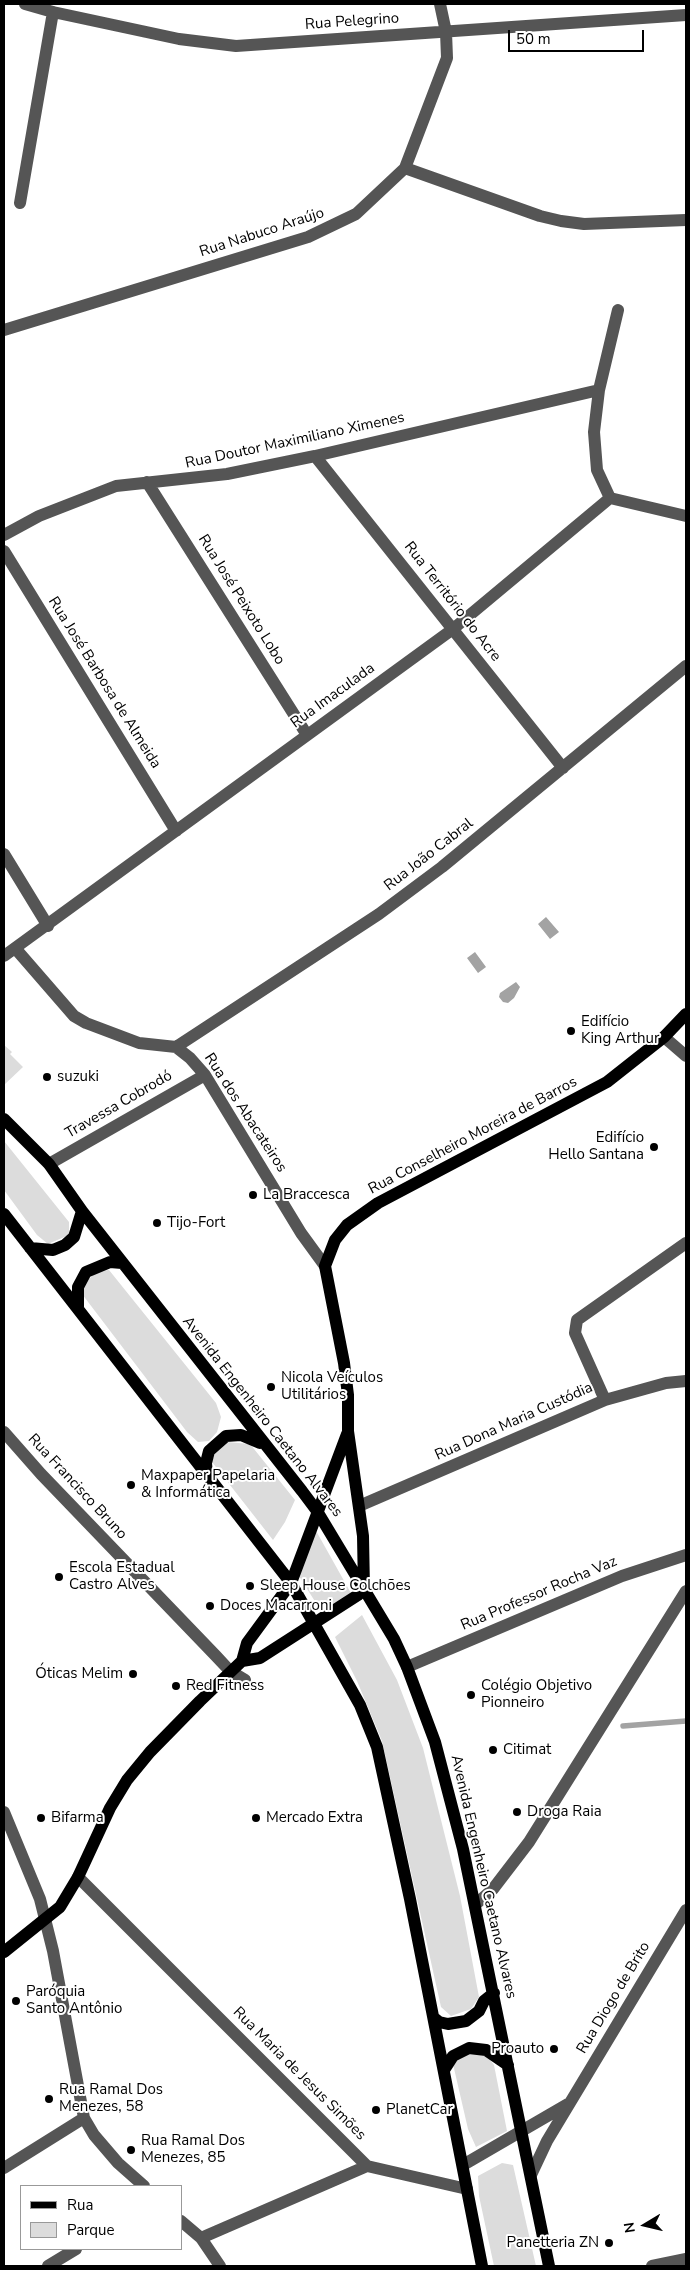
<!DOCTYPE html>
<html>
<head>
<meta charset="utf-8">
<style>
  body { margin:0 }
  #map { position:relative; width:690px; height:2270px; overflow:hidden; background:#fff; font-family:"Nunito Sans",sans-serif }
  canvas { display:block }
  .frame { position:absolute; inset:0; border:5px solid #000; pointer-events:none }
  .legend { position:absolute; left:20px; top:2185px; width:162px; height:65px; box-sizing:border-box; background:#fff; border:1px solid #999; margin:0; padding:6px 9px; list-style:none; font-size:15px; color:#000 }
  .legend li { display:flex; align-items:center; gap:10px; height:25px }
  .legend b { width:25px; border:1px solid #999 }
  .north { position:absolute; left:620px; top:2200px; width:50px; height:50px; -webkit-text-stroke:4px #fff; paint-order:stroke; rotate:261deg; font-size:14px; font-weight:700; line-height:20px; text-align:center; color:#000 }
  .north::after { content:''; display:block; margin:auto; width:18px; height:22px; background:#000; clip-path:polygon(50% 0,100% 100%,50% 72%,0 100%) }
  .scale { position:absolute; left:508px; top:30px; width:136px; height:22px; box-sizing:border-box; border:2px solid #000; border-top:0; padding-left:6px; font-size:15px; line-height:18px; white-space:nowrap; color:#000; -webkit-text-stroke:4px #fff; paint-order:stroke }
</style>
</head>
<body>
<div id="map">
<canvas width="690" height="2270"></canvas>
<div class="frame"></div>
<ul class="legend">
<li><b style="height:6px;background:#000"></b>Rua</li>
<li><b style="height:14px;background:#dcdcdc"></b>Parque</li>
</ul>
<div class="north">N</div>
<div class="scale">50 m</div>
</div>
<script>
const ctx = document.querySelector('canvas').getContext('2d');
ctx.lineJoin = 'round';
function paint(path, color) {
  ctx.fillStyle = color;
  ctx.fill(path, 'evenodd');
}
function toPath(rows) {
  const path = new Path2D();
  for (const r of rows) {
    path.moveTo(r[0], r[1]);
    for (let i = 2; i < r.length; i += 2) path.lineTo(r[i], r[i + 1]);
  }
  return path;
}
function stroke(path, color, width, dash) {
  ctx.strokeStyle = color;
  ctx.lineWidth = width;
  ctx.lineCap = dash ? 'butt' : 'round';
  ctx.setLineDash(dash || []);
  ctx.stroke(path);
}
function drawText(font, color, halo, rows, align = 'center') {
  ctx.font = font + ' "Nunito Sans",sans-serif';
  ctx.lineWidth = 4;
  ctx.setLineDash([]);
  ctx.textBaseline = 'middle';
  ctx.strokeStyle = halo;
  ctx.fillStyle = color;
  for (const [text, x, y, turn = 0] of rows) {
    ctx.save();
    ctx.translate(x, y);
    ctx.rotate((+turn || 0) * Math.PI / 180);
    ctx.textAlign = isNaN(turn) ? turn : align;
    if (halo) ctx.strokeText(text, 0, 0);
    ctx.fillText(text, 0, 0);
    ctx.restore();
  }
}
const green = toPath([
  [4,1045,12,1052,10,1054,23,1067,4,1085],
  [4,1141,69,1222,69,1235,48,1244,37,1235,4,1190],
  [109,1270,216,1403,221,1417,217,1432,209,1441,198,1442,187,1432,82,1294,85,1283,97,1271],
  [227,1442,250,1444,295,1500,285,1522,273,1540,212,1462,215,1452],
  [315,1529,352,1595,321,1611,299,1576],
  [362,1615,397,1680,423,1748,460,1896,479,1997,471,2009,451,2016,441,2007,382,1741,357,1681,335,1637],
  [479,2052,489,2058,494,2065,507,2131,476,2147,468,2129,453,2064,461,2055],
  [502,2163,513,2165,536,2266,494,2266,479,2196,478,2176]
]);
const water = toPath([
  [546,917,559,932,550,939,538,924],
  [475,952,486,967,478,973,467,958],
  [516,982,520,987,514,998,508,1003,503,1002,499,997,500,993]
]);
const stream = toPath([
  [623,1726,686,1721]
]);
const minor = toPath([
  [25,4,53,12,179,39,236,46,686,15],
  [405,168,540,216,561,221,584,224,686,220],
  [20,203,53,12],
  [4,330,308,237,356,214,405,168,447,58,446,32,440,4],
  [315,456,563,768],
  [147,482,307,735],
  [610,498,597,470,594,432,599,390,618,310],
  [4,535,39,516,116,486,227,474,315,456,599,390],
  [4,551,176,831],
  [4,854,48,926],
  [15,948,74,1016,86,1023,139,1043,176,1047,190,1058,205,1075,301,1233,325,1266],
  [4,956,453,629,610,498,686,516],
  [664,1037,686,1056],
  [176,1047,379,914,442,867,686,666],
  [49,1164,205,1075],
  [605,1400,575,1333,577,1320,686,1243],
  [4,1432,41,1474,216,1656,230,1671,245,1680],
  [359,1506,605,1400,666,1383,686,1381],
  [407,1667,622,1576,686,1555],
  [4,1812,40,1899,53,1951,84,2118,94,2135,118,2163,144,2186],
  [78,1877,367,2166,201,2238],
  [476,1904,493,1889,529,1842,686,1591],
  [463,2165,568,2104],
  [367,2166,467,2189],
  [4,2168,84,2118],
  [531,2175,547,2141,686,1910],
  [181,2221,201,2238,220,2266],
  [48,2266,76,2249],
  [652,2266,686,2259]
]);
const major = toPath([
  [4,1119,49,1164,82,1211,302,1491,317,1511,394,1639,407,1667,435,1742,463,1849,549,2266],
  [4,1214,291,1583,360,1705,377,1747,410,1899,482,2266],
  [30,1248,53,1250,65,1245,74,1237,82,1211],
  [78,1309,78,1287,86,1272,110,1262,122,1263],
  [207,1475,206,1463,209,1451,226,1436,241,1435,260,1443],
  [242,1661,247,1643,291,1583,347,1434],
  [4,1952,60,1907,78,1877,110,1808,127,1780,150,1752,200,1701,242,1661,260,1658,358,1595,364,1589,363,1536,348,1431,348,1395,344,1363,325,1266,335,1240,347,1225,378,1203,607,1082,664,1037,686,1014],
  [434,2018,439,2022,448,2024,466,2021,479,2011,484,2001,494,1993],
  [444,2070,453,2056,469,2048,486,2050,508,2065]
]);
const markers = [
  [571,1031,5,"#000"],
  [47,1077,5,"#000"],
  [654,1147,5,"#000"],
  [253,1195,5,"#000"],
  [157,1223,5,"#000"],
  [271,1387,5,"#000"],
  [131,1485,5,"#000"],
  [59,1577,5,"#000"],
  [250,1586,5,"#000"],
  [210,1606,5,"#000"],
  [133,1674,5,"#000"],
  [176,1686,5,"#000"],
  [471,1695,5,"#000"],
  [493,1750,5,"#000"],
  [517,1812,5,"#000"],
  [41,1818,5,"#000"],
  [256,1818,5,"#000"],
  [16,2001,5,"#000"],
  [554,2049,5,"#000"],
  [49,2099,5,"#000"],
  [376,2110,5,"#000"],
  [131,2150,5,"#000"],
  [609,2243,5,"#000"]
];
const streetNames = [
  ["Rua Pelegrino",352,22,-4],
  ["Rua Nabuco Araújo",262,233,-18],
  ["Rua Doutor Maximiliano Ximenes",295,441,-12],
  ["Rua José Peixoto Lobo",241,600,58],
  ["Rua Território do Acre",452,602,52],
  ["Rua José Barbosa de Almeida",104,683,58],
  ["Rua Imaculada",333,696,-36],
  ["Rua João Cabral",429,855,-38],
  ["Travessa Cobrodó",119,1105,-30],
  ["Rua dos Abacateiros",245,1113,57],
  ["Rua Conselheiro Moreira de Barros",473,1136,-28],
  ["Avenida Engenheiro Caetano Alvares",262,1417,52],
  ["Rua Dona Maria Custódia",514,1422,-24],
  ["Rua Francisco Bruno",77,1487,47],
  ["Rua Professor Rocha Vaz",539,1594,-23],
  ["Avenida Engenheiro Caetano Alvares",483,1877,77],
  ["Rua Diogo de Brito",614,1998,-59],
  ["Rua Maria de Jesus Simões",299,2074,45]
];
const poiNames = [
  ["Edifício",581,1022],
  ["King Arthur",581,1039],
  ["suzuki",57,1077],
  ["Edifício",644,1138,"right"],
  ["Hello Santana",644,1155,"right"],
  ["La Braccesca",263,1195],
  ["Tijo-Fort",167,1223],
  ["Nicola Veículos",281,1378],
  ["Utilitários",281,1395],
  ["Maxpaper Papelaria",141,1476],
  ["& Informática",141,1493],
  ["Escola Estadual",69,1568],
  ["Castro Alves",69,1585],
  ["Sleep House Colchões",260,1586],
  ["Doces Macarroni",220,1606],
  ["Óticas Melim",123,1674,"right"],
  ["Red Fitness",186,1686],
  ["Colégio Objetivo",481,1686],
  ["Pionneiro",481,1703],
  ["Citimat",503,1750],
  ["Droga Raia",527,1812],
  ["Bifarma",51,1818],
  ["Mercado Extra",266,1818],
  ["Paróquia",26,1992],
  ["Santo Antônio",26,2009],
  ["Proauto",544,2049,"right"],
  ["Rua Ramal Dos",59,2090],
  ["Menezes, 58",59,2107],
  ["PlanetCar",386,2110],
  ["Rua Ramal Dos",141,2141],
  ["Menezes, 85",141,2158],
  ["Panetteria ZN",599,2243,"right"]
];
paint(green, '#dcdcdc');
paint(water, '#a3a3a3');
stroke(stream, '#a3a3a3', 5.5);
stroke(minor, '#555', 12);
stroke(major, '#000', 12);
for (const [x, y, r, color] of markers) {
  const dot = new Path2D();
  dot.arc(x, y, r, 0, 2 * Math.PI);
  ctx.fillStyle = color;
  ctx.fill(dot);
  stroke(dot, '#fff', 2);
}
drawText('15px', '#000', '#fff', streetNames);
drawText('15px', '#000', '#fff', poiNames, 'left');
</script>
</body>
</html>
